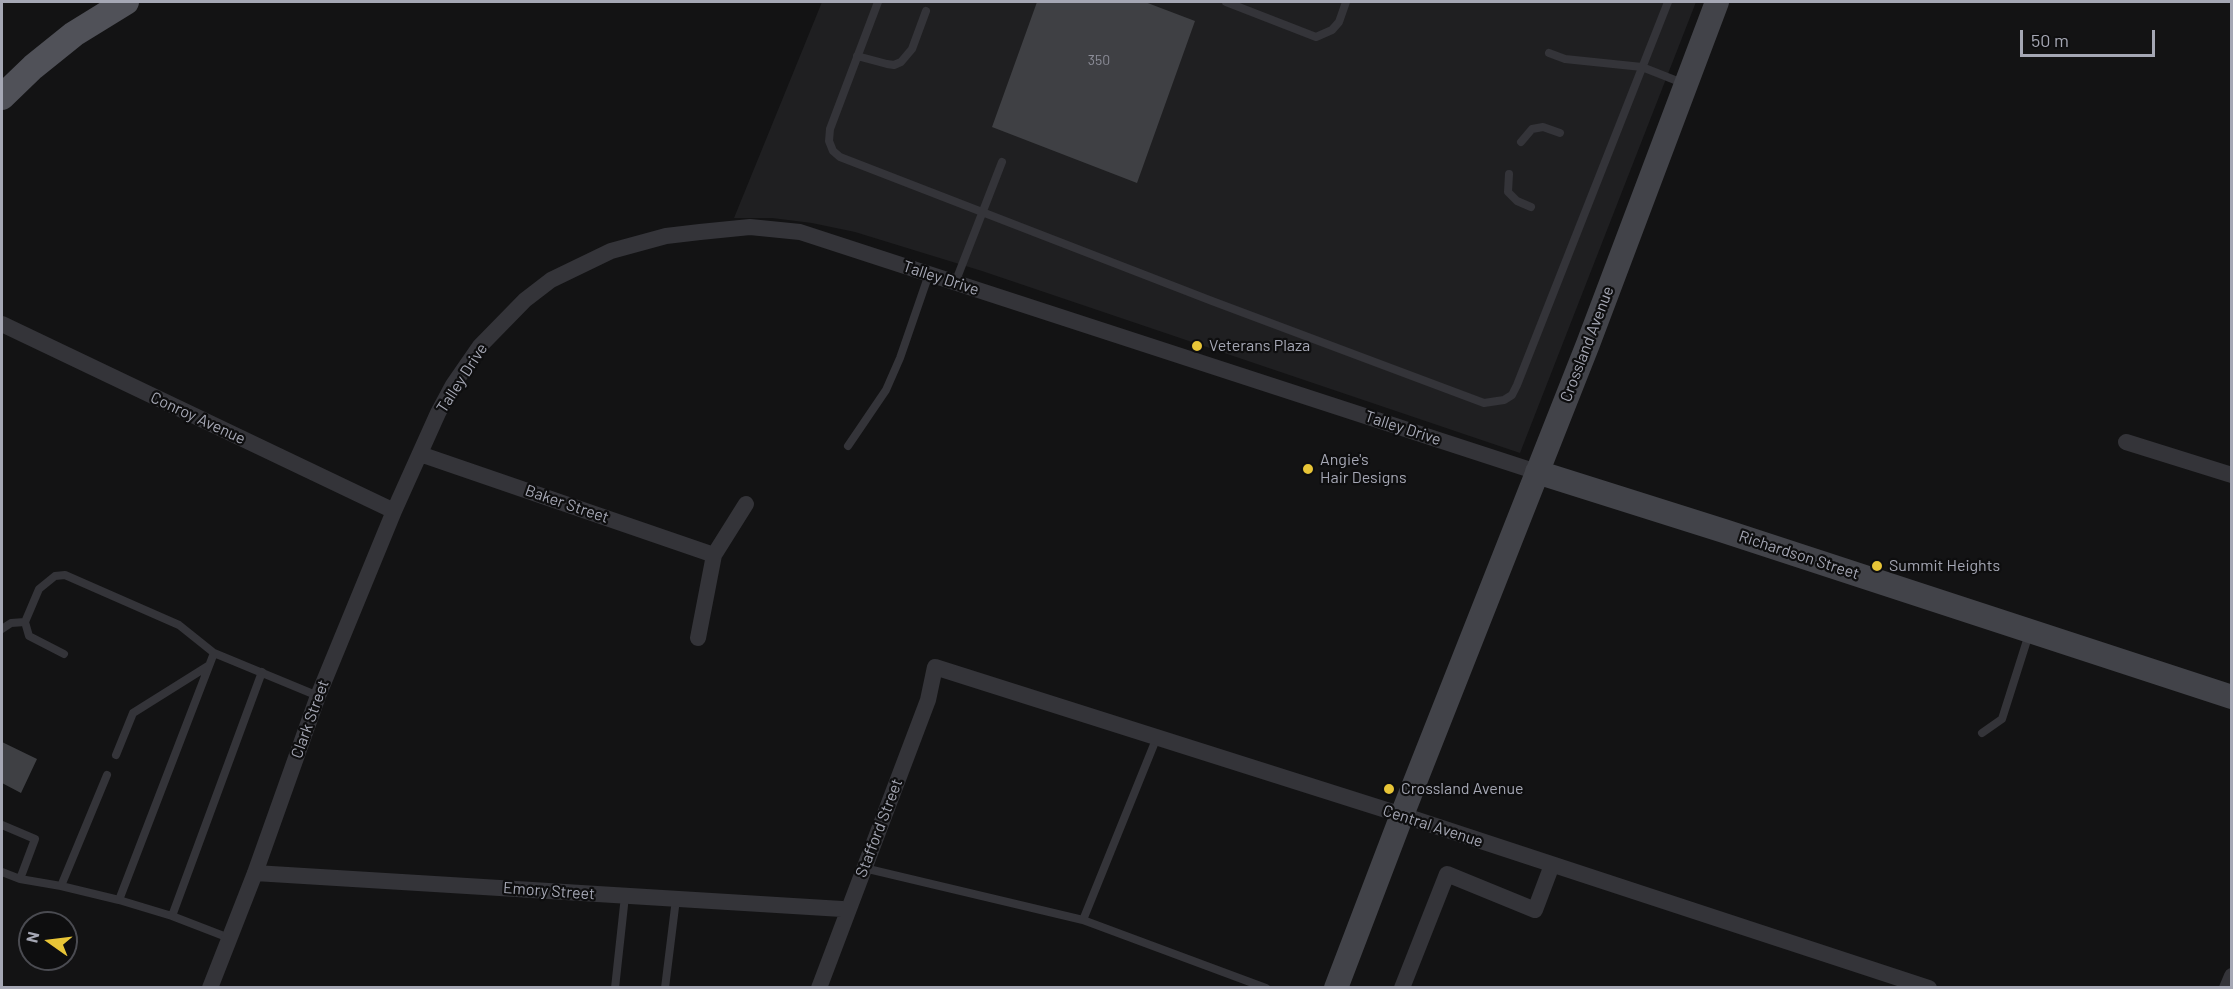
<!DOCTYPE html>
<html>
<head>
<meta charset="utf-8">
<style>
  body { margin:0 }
  #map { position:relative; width:2233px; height:989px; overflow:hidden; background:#131314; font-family:Barlow,sans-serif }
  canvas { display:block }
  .frame { position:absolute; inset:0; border:3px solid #a5a7b4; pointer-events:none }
  .north { position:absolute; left:18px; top:911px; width:60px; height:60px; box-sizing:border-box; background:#0e0e0f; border:2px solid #4a4b51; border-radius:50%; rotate:284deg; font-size:16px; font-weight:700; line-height:24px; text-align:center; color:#a5a7b4 }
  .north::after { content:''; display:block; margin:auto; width:21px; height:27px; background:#e8c537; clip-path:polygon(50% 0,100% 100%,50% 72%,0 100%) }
  .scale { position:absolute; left:2020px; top:30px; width:135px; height:27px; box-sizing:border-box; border:3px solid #a5a7b4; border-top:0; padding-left:8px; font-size:18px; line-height:21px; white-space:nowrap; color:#a5a7b4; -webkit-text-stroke:4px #0e0e0f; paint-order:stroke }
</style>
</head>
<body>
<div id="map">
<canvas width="2233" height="989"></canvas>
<div class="frame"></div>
<div class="north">N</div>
<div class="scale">50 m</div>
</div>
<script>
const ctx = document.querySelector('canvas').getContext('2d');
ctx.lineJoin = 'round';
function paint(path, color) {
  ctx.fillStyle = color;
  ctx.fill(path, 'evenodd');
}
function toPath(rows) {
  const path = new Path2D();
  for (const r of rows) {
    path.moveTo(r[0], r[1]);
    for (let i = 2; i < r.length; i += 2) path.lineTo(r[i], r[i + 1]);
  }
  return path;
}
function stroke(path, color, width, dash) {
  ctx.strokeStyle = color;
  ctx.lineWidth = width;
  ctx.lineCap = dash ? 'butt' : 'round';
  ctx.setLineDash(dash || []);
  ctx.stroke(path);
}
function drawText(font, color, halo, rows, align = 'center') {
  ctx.font = font + ' Barlow,sans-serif';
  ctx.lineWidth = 4.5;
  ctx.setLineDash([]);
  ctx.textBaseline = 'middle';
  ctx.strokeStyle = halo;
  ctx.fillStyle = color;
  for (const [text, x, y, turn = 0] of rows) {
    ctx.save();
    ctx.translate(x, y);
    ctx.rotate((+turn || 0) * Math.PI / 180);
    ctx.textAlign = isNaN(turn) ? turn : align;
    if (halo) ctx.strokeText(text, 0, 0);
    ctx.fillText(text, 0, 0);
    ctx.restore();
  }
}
const built = toPath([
  [822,2,1696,2,1520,453,982,271,855,232,812,223,772,218,734,218]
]);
const building = toPath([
  [1037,2,1145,2,1195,21,1137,183,992,127],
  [2,742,37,759,21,793,2,783]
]);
const lane = toPath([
  [878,2,830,129,829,141,833,151,840,157,1212,301,1484,403,1504,400,1512,395,1517,385,1668,2],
  [1226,2,1316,37,1332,30,1339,22,1346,2],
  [1549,53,1565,59,1642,67,1685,84],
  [857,56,887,64,894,65,901,62,912,49,926,11],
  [1521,142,1532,129,1543,127,1560,133],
  [1509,174,1508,192,1517,201,1531,207],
  [955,283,1002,162],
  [848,446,886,390,900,358,929,274],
  [2,629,11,623,25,622],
  [64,654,29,636,25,622,39,589,55,576,65,575,179,625,214,653],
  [1982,733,2002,719,2029,634],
  [116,755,133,713,208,666],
  [2,825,35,839,20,879,61,886,119,900],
  [864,868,1083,920,1266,988],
  [2,872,20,879],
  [61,886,107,775],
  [172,916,262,672],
  [1083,920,1157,737],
  [229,938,172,916,119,900,214,653,318,696],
  [615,988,625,896],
  [665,988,676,899]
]);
const street = toPath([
  [2,324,394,511],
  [2126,442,2232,475],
  [420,454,714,555],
  [698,638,714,555,746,504],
  [255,873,842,909],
  [210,988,255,873,318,696,394,511,438,413,453,385,480,346,525,300,551,280,611,251,666,236,700,232,750,227,800,232,1537,472],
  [819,988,928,700,935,667,1402,815,1929,988],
  [1402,988,1447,874,1535,910,1552,865],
  [2227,988,2232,976]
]);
const secondary = toPath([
  [1537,472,1724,531,2232,697],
  [1336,988,1402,815,1588,344,1717,2]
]);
const primary = toPath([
  [2,97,33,67,74,34,126,2]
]);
const markers = [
  [1197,346,6,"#e8c537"],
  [1308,469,6,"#e8c537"],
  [1877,566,6,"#e8c537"],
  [1389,789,6,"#e8c537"]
];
const numberNames = [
  ["350",1099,60]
];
const streetNames = [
  ["Talley Drive",941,278,18],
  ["Crossland Avenue",1587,344,-69],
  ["Talley Drive",462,378,-57],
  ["Conroy Avenue",198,418,25],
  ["Talley Drive",1403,428,18],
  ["Baker Street",567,504,19],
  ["Richardson Street",1799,555,18],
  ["Clark Street",310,719,-70],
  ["Central Avenue",1433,826,18],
  ["Stafford Street",879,828,-69],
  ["Emory Street",549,891,4]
];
const poiNames = [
  ["Veterans Plaza",1209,346],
  ["Angie's",1320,460],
  ["Hair Designs",1320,478],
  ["Summit Heights",1889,566],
  ["Crossland Avenue",1401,789]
];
paint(built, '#1f1f21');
paint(building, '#3f4044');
stroke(lane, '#343439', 8);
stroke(street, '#343439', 16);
stroke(secondary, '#424349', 24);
stroke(primary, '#505158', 26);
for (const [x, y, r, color] of markers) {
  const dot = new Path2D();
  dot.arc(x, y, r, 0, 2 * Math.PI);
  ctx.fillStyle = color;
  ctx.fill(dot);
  stroke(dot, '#0e0e0f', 2);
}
drawText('14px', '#8c8d98', null, numberNames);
drawText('16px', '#a5a7b4', '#0e0e0f', streetNames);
drawText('16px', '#a5a7b4', '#0e0e0f', poiNames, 'left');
</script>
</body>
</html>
